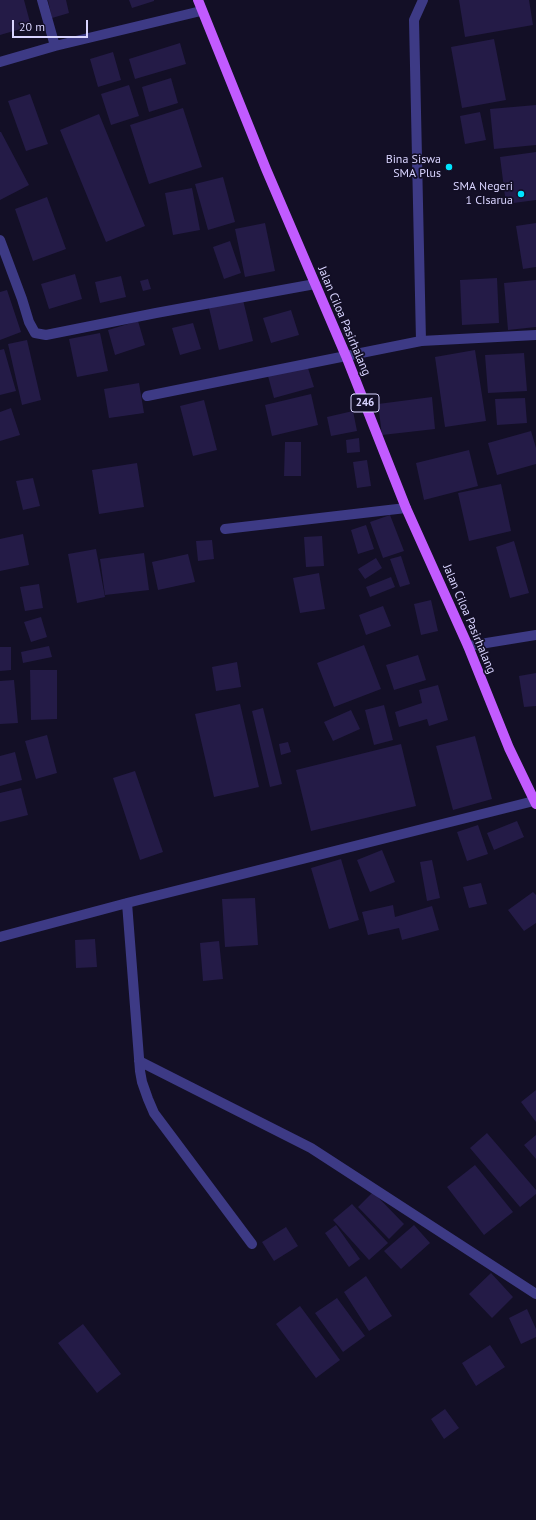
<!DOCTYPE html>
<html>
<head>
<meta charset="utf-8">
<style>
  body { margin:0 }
  #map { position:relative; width:536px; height:1520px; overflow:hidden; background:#130f26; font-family:"PT Sans",sans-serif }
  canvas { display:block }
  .scale { position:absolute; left:12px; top:20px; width:76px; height:18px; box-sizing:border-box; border:2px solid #d9d4ff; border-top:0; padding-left:5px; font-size:12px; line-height:14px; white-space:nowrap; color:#d9d4ff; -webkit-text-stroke:3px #130f26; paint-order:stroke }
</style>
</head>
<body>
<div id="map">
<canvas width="536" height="1520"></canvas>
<div class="scale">20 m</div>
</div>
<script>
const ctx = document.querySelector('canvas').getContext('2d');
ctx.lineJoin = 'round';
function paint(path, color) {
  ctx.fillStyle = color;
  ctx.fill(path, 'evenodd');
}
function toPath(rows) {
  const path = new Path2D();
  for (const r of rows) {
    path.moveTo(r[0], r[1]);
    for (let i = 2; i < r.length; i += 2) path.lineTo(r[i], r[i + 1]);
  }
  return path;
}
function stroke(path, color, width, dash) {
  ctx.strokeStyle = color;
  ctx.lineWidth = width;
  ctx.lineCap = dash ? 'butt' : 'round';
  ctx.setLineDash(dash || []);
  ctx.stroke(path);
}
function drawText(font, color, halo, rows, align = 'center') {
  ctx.font = font + ' "PT Sans",sans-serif';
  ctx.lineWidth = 3.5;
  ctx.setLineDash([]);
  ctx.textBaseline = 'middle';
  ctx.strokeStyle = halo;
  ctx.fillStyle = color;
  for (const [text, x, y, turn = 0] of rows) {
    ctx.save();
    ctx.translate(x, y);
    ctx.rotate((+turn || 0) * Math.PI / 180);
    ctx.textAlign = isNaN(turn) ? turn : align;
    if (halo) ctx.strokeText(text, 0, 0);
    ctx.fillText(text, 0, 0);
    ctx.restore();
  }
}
const building = toPath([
  [0,0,24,0,31,26,0,35],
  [48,0,66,0,69,13,52,18],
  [129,0,154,0,154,1,132,8],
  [459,0,529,0,533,25,465,37],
  [494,39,506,100,462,108,451,47],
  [180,43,186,64,135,79,129,59],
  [113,52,121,80,98,87,90,59],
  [171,78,178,103,149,112,142,87],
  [129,85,139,116,111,125,101,94],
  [30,94,48,144,26,151,8,101],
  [536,105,536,145,494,149,490,109],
  [183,108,202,167,149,184,130,125],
  [480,112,486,140,465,144,460,116],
  [99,114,145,226,106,242,60,130],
  [0,132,1,132,29,185,0,200],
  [536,152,536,200,506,204,500,157],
  [223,177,235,222,208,230,195,184],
  [192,188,200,230,173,235,165,193],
  [47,197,66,249,33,261,15,209],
  [265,223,275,271,245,277,235,229],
  [536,223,536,267,523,269,516,226],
  [230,241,241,273,224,279,213,247],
  [75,274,82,299,49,309,41,284],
  [121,276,126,297,100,303,95,282],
  [497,278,499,323,462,325,460,280],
  [148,279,151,289,143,291,140,281],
  [536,280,536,327,508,330,504,283],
  [7,290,21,332,0,340,0,292],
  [243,300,253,341,219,350,209,308],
  [291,310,299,335,271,343,263,318],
  [138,321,145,345,115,355,108,330],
  [193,323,201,349,180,355,172,328],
  [100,333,108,371,77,377,69,339],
  [27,340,41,400,22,405,8,344],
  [4,349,16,391,0,395,0,350],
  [475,350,486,421,445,427,435,357],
  [524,353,527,391,488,393,485,355],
  [307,365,314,387,274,398,268,376],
  [139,383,144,413,109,418,104,389],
  [311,394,318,425,272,436,265,405],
  [432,397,435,429,382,435,378,404],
  [525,398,527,423,497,425,495,399],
  [204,400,217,450,193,456,180,406],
  [11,408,20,435,0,441,0,412],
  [353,411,357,431,331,436,327,417],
  [531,431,536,448,536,464,497,475,488,443],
  [359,438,360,452,347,453,346,440],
  [285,442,301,442,301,476,284,476],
  [469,450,478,486,424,500,416,463],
  [367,460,371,486,357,488,353,462],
  [137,463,144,507,99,514,92,470],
  [33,478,40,506,23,510,16,481],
  [501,484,511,531,469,541,458,493],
  [390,515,404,551,383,558,370,522],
  [366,525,374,549,358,554,351,530],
  [23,534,29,565,0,571,0,539],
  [322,536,324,566,306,567,304,537],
  [212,540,214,559,198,561,196,541],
  [514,541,529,593,510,598,496,547],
  [96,549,105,597,77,603,68,554],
  [144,553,149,590,105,595,100,559],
  [188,554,195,582,158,590,152,562],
  [401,556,410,584,400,587,390,559],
  [376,558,382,568,365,579,358,569],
  [319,573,325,609,300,613,293,578],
  [391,577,395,587,370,597,366,587],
  [39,584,43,608,25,611,20,587],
  [431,600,438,631,421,635,414,604],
  [383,606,391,626,366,635,359,615],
  [41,617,47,637,31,642,24,622],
  [364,645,381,689,334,707,317,663],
  [49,646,52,657,23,663,21,652],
  [0,647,11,647,11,670,0,671],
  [418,655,426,680,394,690,386,665],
  [237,662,241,687,216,691,212,667],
  [30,670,57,670,57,719,31,720],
  [536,673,536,706,524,707,519,676],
  [14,680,18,723,0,724,0,681],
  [438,685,448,720,429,726,427,719,399,727,395,712,422,703,419,690],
  [240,704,259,787,214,797,195,714],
  [384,705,393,740,374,745,365,710],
  [263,708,282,784,270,787,252,711],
  [351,710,360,729,333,741,324,722],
  [47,735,57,773,36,779,25,741],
  [475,736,492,799,453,810,436,746],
  [288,742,291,752,281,755,279,744],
  [401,744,416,806,311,831,296,770],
  [15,752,22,780,0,786,0,756],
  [135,771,163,852,140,860,113,778],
  [21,788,28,815,0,822,0,793],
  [517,821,524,837,494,850,487,833],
  [478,825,488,854,467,861,457,832],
  [382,850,395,882,370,892,357,860],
  [341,859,359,920,329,929,311,868],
  [432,860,440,898,427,901,420,862],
  [481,883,487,904,469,908,463,887],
  [533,892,536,895,536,923,524,931,508,910],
  [255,898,258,945,225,947,222,899],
  [393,905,395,917,432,906,439,930,402,940,399,928,368,935,362,912],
  [95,939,97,967,76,968,75,940],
  [219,941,223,979,203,981,200,943],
  [536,1090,536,1122,521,1102],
  [487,1133,536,1190,536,1194,520,1207,470,1148],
  [536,1135,536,1159,524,1145],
  [475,1165,513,1212,484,1235,447,1187],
  [373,1192,404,1224,389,1239,358,1207],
  [352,1204,388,1243,369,1260,333,1220],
  [336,1225,360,1259,349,1267,325,1233],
  [414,1225,430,1243,401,1269,384,1251],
  [286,1227,298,1246,274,1261,262,1242],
  [491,1273,513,1297,492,1318,469,1294],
  [366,1276,392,1316,369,1331,344,1292],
  [337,1298,365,1336,343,1352,315,1313],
  [300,1306,340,1360,316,1378,276,1324],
  [527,1309,536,1329,536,1337,521,1344,509,1318],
  [83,1324,121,1374,97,1393,58,1343],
  [490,1345,505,1367,476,1386,462,1363],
  [445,1409,459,1428,444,1439,431,1419]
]);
const lane = toPath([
  [421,341,414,20,423,0],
  [147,396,346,356]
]);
const street = toPath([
  [42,0,55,46],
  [0,62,55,46,201,11],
  [0,240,22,299,29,322,35,333,46,335,156,313,315,284],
  [346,356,421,341,536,335],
  [225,529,406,508],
  [468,646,536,635],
  [127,903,140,1071,142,1082,148,1099,154,1113,252,1244],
  [0,937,127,903,534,801],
  [139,1061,311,1148,536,1294]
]);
const primary = toPath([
  [198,0,266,169,346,356,406,508,468,646,509,748,536,804]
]);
const markers = [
  [449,167,4,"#00e5ff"],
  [521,194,4,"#00e5ff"]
];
const shields = [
  [365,403,28]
];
const shieldNames = [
  ["246",365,403]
];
const poiNames = [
  ["Bina Siswa",441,160],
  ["SMA Plus",441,174],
  ["SMA Negeri",513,187],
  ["1 CIsarua",513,201]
];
const streetNames = [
  ["Jalan Ciloa Pasirhalang",344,321,67],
  ["Jalan Ciloa Pasirhalang",469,619,67]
];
paint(building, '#241b47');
stroke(lane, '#3d3a85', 10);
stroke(street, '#3d3a85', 10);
stroke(primary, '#c25bff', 10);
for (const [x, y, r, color] of markers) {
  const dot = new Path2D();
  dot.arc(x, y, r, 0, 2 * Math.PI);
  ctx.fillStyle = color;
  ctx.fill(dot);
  stroke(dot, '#130f26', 1.5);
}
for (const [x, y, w] of shields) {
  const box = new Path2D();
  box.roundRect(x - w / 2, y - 9, w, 18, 3);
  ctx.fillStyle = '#130f26';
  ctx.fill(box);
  stroke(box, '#d9d4ff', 1);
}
drawText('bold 11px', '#d9d4ff', null, shieldNames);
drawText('12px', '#d9d4ff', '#130f26', poiNames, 'right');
drawText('12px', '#d9d4ff', '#130f26', streetNames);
</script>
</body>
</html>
